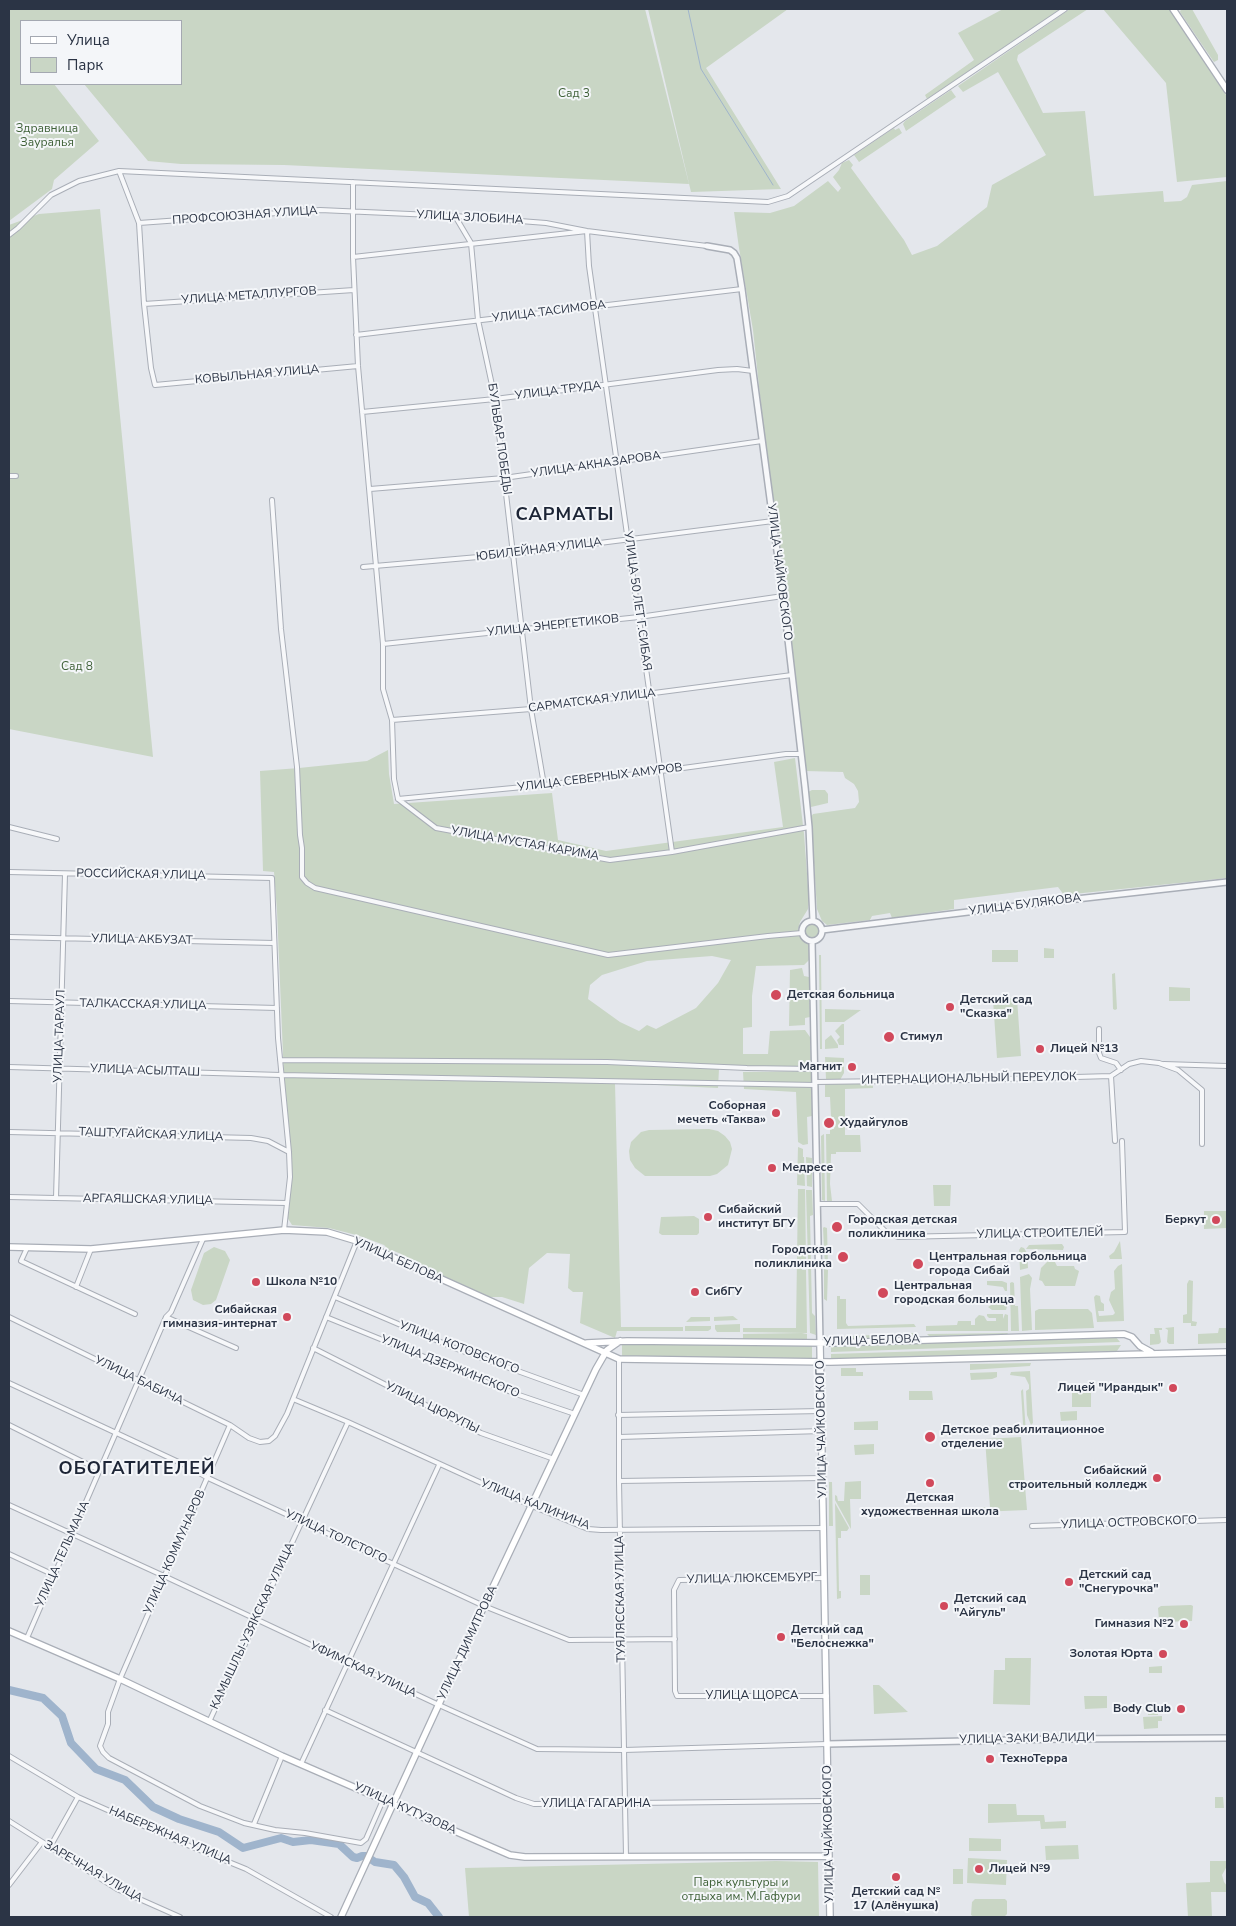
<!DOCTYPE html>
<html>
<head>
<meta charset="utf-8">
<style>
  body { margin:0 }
  #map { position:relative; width:1236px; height:1926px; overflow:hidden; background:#e4e7ec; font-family:"Nunito Sans",sans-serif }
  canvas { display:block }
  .frame { position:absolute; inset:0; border:10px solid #2b3445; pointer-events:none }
  .legend { position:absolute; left:20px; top:20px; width:162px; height:65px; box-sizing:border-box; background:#f4f6f9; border:1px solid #a4a8b1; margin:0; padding:6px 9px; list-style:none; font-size:15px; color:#2b3445 }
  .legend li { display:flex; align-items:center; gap:10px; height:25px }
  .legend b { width:25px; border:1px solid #a4a8b1 }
</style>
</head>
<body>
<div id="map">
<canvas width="1236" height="1926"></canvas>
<div class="frame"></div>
<ul class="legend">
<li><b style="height:6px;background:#fff"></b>Улица</li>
<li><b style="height:14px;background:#c9d6c5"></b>Парк</li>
</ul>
</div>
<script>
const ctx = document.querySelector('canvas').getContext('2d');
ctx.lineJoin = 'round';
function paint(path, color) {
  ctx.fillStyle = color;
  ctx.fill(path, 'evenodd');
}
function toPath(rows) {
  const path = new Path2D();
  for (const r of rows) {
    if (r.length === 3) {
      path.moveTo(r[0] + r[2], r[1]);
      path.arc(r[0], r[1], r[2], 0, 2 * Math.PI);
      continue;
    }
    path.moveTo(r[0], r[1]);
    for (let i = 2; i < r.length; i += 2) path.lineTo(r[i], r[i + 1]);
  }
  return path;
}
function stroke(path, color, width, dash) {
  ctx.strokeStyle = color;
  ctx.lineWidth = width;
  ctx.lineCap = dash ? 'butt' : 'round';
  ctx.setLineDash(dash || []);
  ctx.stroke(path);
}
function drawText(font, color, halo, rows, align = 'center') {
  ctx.font = font + ' "Nunito Sans",sans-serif';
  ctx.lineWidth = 4;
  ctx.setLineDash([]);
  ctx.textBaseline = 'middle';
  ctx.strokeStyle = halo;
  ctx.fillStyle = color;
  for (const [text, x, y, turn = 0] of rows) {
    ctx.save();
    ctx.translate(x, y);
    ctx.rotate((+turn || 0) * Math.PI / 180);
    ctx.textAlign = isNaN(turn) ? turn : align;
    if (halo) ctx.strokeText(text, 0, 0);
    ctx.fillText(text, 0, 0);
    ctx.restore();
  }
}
const green = toPath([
  [9,9,645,9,689,184,284,165,181,164,148,161,84,84,181,84,181,21,21,21,21,84,54,84,99,141,54,180,52,189,9,221],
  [648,9,788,9,706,68,781,189,691,192],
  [1003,9,1061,9,927,99,925,95,974,60,958,33],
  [1070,9,1088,9,1018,55,1017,60,1043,113,1085,111,1094,196,1163,191,1164,202,1181,201,1187,197,1192,185,1227,181,1227,746,1226,747,1226,761,1227,762,1227,878,1064,895,1058,887,954,900,954,909,892,918,890,913,872,916,870,920,827,925,822,921,817,909,811,817,813,814,855,808,859,802,858,791,854,784,845,778,843,772,805,771,785,588,764,433,753,330,739,248,734,212,770,213,794,206,828,181,838,192,841,188,833,177,839,170,842,163,849,160,853,165,851,168,904,240,912,255,937,246,987,207,992,185,1046,155,998,72,963,92,958,86],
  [1103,9,1170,9,1222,86,1226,95,1227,177,1177,182,1166,83],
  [1181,9,1192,9,1218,55,1218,60,1214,62,1205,49,1180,12],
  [951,90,956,97,906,131,903,124,905,121],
  [894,128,895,130,899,128,902,133,859,162,854,155],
  [100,209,153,757,9,729,9,225,39,214],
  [388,750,389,774,394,804,552,793,558,840,606,851,783,827,774,762,795,758,804,834,809,900,808,909,800,922,798,930,799,936,808,942,809,945,809,960,804,965,756,966,752,996,752,1027,743,1028,743,1054,768,1054,770,1031,805,1030,810,1037,811,1068,719,1069,718,1088,615,1083,621,1327,683,1327,683,1331,617,1331,615,1338,580,1323,583,1292,573,1292,568,1288,570,1254,547,1253,529,1268,524,1304,502,1297,488,1297,401,1258,401,1254,394,1251,391,1252,384,1245,360,1236,329,1228,292,1225,287,1217,288,1174,277,911,274,872,263,871,260,771,299,768,367,761],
  [712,956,731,960,718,983,696,1008,656,1029,647,1025,639,1031,620,1022,588,999,590,985,602,975,647,961],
  [812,790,825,790,828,794,828,803,811,807,809,806,808,792],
  [812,931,7],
  [1044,948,1054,949,1054,958,1044,958],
  [992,950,1018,950,1018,962,992,962],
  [819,955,821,955,822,1049,820,1049],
  [802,968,804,976,809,977,810,1017,805,1018,805,1025,789,1026,790,970],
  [1115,973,1117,1009,1115,1010,1113,1009,1112,974],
  [1169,987,1190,988,1190,1001,1169,1001],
  [1017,998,1021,1056,997,1058,993,1000],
  [825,1009,861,1010,844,1022,825,1022],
  [842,1024,844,1024,844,1045,839,1045,837,1040,840,1037,835,1031],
  [831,1035,838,1045,838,1048,825,1049,825,1040],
  [825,1057,844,1058,844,1073,840,1080,826,1079],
  [811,1071,812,1116,807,1117,808,1144,803,1145,798,1142,796,1092,744,1089,743,1072],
  [873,1083,873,1088,845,1089,845,1135,860,1135,861,1152,836,1152,836,1154,831,1154,830,1184,832,1201,827,1201,826,1134,830,1134,830,1129,834,1129,834,1117,831,1117,830,1097,825,1097,825,1084],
  [709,1129,718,1131,725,1136,730,1142,732,1149,728,1165,717,1174,710,1176,645,1176,635,1168,630,1160,629,1151,631,1142,641,1132,649,1130],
  [824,1134,825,1201,822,1200,821,1136],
  [798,1147,803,1149,803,1157,804,1157,805,1186,797,1185],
  [806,1157,812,1158,812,1187,807,1186],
  [933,1185,951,1185,950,1206,934,1206],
  [798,1189,805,1189,806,1262,802,1263,802,1270,806,1270,807,1333,743,1332,743,1328,796,1328],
  [806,1190,812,1190,813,1215,810,1216,812,1313,815,1316,816,1335,810,1333],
  [1204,1211,1227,1211,1227,1228,1204,1229],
  [694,1216,699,1219,699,1233,697,1235,662,1235,659,1233,661,1217],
  [824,1227,827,1228,828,1266,825,1267,823,1228],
  [1120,1241,1122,1259,1110,1259,1109,1256,1114,1252],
  [1062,1244,1064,1247,1063,1250,1026,1249,1029,1245],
  [214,1247,225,1251,230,1260,216,1300,211,1304,203,1305,193,1300,191,1290,204,1253],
  [1021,1247,1024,1248,1027,1253,1028,1268,1020,1270,1019,1250],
  [1049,1260,1055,1262,1057,1266,1074,1266,1075,1269,1079,1271,1075,1286,1045,1286,1042,1281,1039,1280,1041,1268],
  [1122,1264,1124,1321,1097,1322,1094,1297,1096,1295,1100,1296,1101,1302,1104,1304,1104,1311,1098,1311,1099,1316,1113,1315,1115,1313,1109,1300,1111,1292,1115,1289,1114,1271,1118,1266],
  [824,1269,828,1270,827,1301,824,1299],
  [1029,1274,1032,1278,1030,1289,1032,1330,1022,1331,1020,1277],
  [1189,1280,1193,1281,1192,1321,1197,1322,1196,1326,1191,1326,1191,1323,1183,1323,1183,1315,1187,1314,1187,1284],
  [987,1281,1002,1281,1007,1283,1007,1291,1005,1291,1003,1287,987,1285],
  [1012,1282,1014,1283,1015,1306,1018,1306,1019,1331,1011,1331,1010,1283],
  [1008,1295,1008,1303,1006,1310,992,1310,988,1307,996,1302,1005,1301,1005,1296],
  [837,1296,840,1296,840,1299,846,1299,846,1323,848,1326,914,1324,916,1327,837,1329],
  [1039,1309,1088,1309,1092,1313,1094,1328,1035,1330,1035,1311],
  [987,1314,1003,1314,1003,1319,1005,1314,1008,1315,1008,1331,926,1331,926,1326,957,1325,958,1321,971,1321,971,1325,975,1325,975,1319,979,1315,984,1316,987,1321,996,1321,996,1318,989,1318,987,1316],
  [733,1316,738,1320,714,1321,714,1317],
  [691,1317,710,1317,710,1321,686,1322],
  [740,1324,740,1332,717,1332,715,1329,715,1325],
  [685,1326,711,1326,711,1329,708,1331,685,1331],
  [1174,1327,1174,1344,1169,1344,1167,1342,1168,1330,1165,1328],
  [1154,1328,1162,1328,1162,1330,1159,1330,1161,1342,1159,1344,1150,1345,1150,1334,1155,1334],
  [1219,1328,1227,1328,1227,1343,1198,1344,1198,1334,1218,1333],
  [802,1333,807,1334,807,1341,743,1339,743,1334],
  [915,1333,914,1337,885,1338,885,1334],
  [1008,1333,1007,1335,929,1336,927,1334],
  [873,1335,873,1338,831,1340,831,1337],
  [1115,1336,1120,1342,831,1352,831,1345],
  [622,1344,812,1346,812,1358,622,1357],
  [1121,1345,1117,1351,831,1360,831,1354],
  [1031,1363,1030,1366,970,1370,970,1364],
  [841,1368,856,1368,856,1372,863,1372,863,1376,841,1376],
  [1030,1371,1033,1423,1031,1425,1027,1415,1026,1391,1029,1389,1029,1385,1025,1377,1010,1375,1011,1372],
  [997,1372,997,1377,992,1379,971,1380,970,1373],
  [1023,1389,1026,1433,1023,1424,1021,1391],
  [909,1391,932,1391,933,1400,909,1400],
  [1072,1393,1091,1393,1091,1407,1072,1407],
  [1077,1411,1077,1420,1061,1421,1060,1412],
  [878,1421,878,1430,854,1430,854,1422],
  [1021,1437,1027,1510,979,1512,977,1510,978,1508,990,1507,985,1439],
  [874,1444,874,1454,855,1455,854,1445],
  [861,1481,861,1499,850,1499,851,1529,835,1500,835,1495,837,1496,838,1501,844,1501,845,1482],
  [829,1482,832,1482,833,1526,829,1526],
  [835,1503,849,1528,847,1531,841,1531,841,1538,838,1538,839,1591,841,1591,841,1598,837,1599],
  [860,1575,870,1575,870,1595,860,1595],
  [1191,1605,1193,1606,1192,1621,1161,1622,1159,1620,1158,1608,1161,1606],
  [1005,1658,1031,1658,1030,1705,993,1704,994,1670,1005,1670],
  [1162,1666,1162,1673,1149,1673,1149,1667],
  [873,1685,879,1685,908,1712,874,1714],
  [1084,1696,1107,1696,1107,1708,1085,1709],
  [1151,1702,1158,1711,1158,1715,1148,1715,1148,1703],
  [1162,1716,1162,1721,1158,1721,1158,1728,1144,1729,1143,1717],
  [1215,1797,1223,1797,1224,1808,1215,1808],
  [988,1804,1016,1804,1017,1815,1044,1815,1045,1822,1066,1821,1066,1828,1041,1829,1040,1821,988,1823],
  [969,1838,1001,1839,1001,1851,969,1851],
  [1078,1845,1079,1859,1046,1860,1045,1846],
  [968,1858,1007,1860,1006,1885,967,1883],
  [776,1861,818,1862,819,1917,469,1917,465,1868],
  [1210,1861,1227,1861,1227,1866,1222,1875,1224,1882,1227,1886,1227,1892,1211,1892,1212,1917,1188,1917,1186,1883,1210,1882],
  [953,1869,963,1869,963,1884,953,1884],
  [975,1899,1005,1899,1007,1901,1007,1914,1004,1917,974,1917,971,1915,972,1902]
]);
const stream = toPath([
  [688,9,701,69,773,185]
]);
const river = toPath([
  [9,1690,43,1698,62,1716,71,1743,96,1769,125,1780,153,1807,179,1819,219,1832,243,1848,281,1838,293,1842,311,1840,339,1844,353,1857,357,1858,362,1856,366,1856,375,1862,394,1865,404,1877,415,1897,428,1903,439,1917]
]);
const minor = toPath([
  [119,171,139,223,144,304,151,368,155,385,358,366],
  [353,182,353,257,358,366,383,644,383,689,392,720,394,779,398,799],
  [455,216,471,243,478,320,495,399,531,709,544,785],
  [139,223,320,210,455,216,546,223,587,231,707,246],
  [9,235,18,228,51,195,79,181,119,171,768,202,788,196,1065,9],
  [353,257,587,231,589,266,672,852],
  [144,304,354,290],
  [356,335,742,289],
  [362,412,495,399,718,370,737,369,753,371],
  [9,476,16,476],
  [370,489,504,478,762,441],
  [272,500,281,629,297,767,300,835,302,848,302,877,307,883,315,888,608,955,768,936,802,933],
  [363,567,513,554,773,521],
  [383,644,639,617,783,596],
  [392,720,531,709,792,675],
  [398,799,436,828,610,860,672,852,809,827],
  [398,799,544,785,661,771,786,754,800,754],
  [9,827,57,839],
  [9,872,272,878,278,1038,289,1152,290,1177,284,1230],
  [9,937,274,943],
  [9,1001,277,1008],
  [1099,1029,1099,1053,1101,1058,1116,1063,1121,1070],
  [280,1060,607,1062,747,1068,815,1069],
  [1164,1064,1227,1066],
  [9,1067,281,1075,815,1085],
  [1111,1076,1115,1141],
  [815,1082,969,1080,1111,1076,1129,1064,1141,1061,1159,1063,1178,1070,1202,1090,1202,1144],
  [9,1132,251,1138,268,1141,289,1152],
  [9,1197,286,1203],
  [56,1198,65,874],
  [817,1204,858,1204,886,1232,898,1237,1125,1232,1122,1141],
  [27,1248,21,1261,135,1314],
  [76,1287,91,1249],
  [335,1297,457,1349,584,1395],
  [9,1317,230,1425,249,1438,260,1442,269,1441,275,1436,287,1414,357,1241],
  [166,1317,236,1348],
  [326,1317,516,1394,575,1414],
  [313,1348,481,1433,554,1459],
  [619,1359,619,1481,626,1856],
  [9,1383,185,1465,208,1478,484,1606,569,1640,675,1639],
  [293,1399,348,1422,532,1506,588,1529,601,1530,824,1528],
  [618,1415,821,1411],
  [9,1425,99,1470],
  [230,1425,120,1679,108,1712,108,1724,100,1746,103,1752,109,1758,200,1806,244,1823,275,1830,305,1833,361,1843,366,1839,383,1800],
  [619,1437,822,1431],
  [619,1481,823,1478],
  [9,1505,164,1576,439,1705,537,1749,624,1750,827,1744],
  [1032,1526,1227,1520],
  [9,1554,54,1575],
  [824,1578,679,1580,674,1590,675,1691,677,1696,827,1696],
  [27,1638,166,1317,171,1312,203,1239],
  [325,1710,516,1798,534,1804,828,1801],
  [209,1722,348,1422],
  [9,1756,78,1797,180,1842,246,1869,331,1917],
  [301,1764,439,1465],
  [9,1821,117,1889,180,1917],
  [254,1824,282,1756],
  [50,1847,78,1797],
  [9,1885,42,1842]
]);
const tertiary = toPath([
  [707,246,730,250,734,253,737,258,742,289,783,596,805,787,809,827,813,921],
  [812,931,10],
  [822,930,1041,903,1227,882],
  [812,941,820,1343],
  [827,1744,1059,1739,1227,1738]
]);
const secondary = toPath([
  [1173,9,1227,90],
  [9,1247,91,1249,284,1230,327,1232,357,1241,619,1359,830,1362,1227,1352],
  [587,1343,627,1341,830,1343,1124,1334,1132,1337,1140,1346,1151,1352],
  [820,1343,830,1917],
  [9,1631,120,1679,282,1756,510,1855,525,1857,829,1856],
  [341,1917,484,1606,596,1369,607,1350,620,1341]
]);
const markers = [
  [776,995,6,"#d1495b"],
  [950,1007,5,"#d1495b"],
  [889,1037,6,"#d1495b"],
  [1040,1049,5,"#d1495b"],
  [852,1067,5,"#d1495b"],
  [776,1113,5,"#d1495b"],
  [829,1123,6,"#d1495b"],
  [772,1168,5,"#d1495b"],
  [708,1217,5,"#d1495b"],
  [1216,1220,5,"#d1495b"],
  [837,1227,6,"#d1495b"],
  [843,1257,6,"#d1495b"],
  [918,1264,6,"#d1495b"],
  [256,1282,5,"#d1495b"],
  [695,1292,5,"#d1495b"],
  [883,1293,6,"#d1495b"],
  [287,1317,5,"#d1495b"],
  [1173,1388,5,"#d1495b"],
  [930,1437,6,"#d1495b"],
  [1157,1478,5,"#d1495b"],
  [930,1483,5,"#d1495b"],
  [1069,1582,5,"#d1495b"],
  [944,1606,5,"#d1495b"],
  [1184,1624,5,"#d1495b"],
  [781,1637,5,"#d1495b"],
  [1163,1654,5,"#d1495b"],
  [1181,1709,5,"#d1495b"],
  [990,1759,5,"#d1495b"],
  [979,1869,5,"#d1495b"],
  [896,1877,5,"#d1495b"]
];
const parkNames = [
  ["Сад 3",574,94],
  ["Здравница",47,129],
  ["Зауралья",47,143],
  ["Сад 8",77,667],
  ["Парк культуры и",741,1883],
  ["отдыха им. М.Гафури",741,1897]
];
const streetNames = [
  ["ПРОФСОЮЗНАЯ УЛИЦА",245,216,-4],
  ["УЛИЦА ЗЛОБИНА",470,218,3],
  ["УЛИЦА МЕТАЛЛУРГОВ",249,296,-4],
  ["УЛИЦА ТАСИМОВА",549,312,-7],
  ["КОВЫЛЬНАЯ УЛИЦА",257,375,-5],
  ["УЛИЦА ТРУДА",558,391,-7],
  ["БУЛЬВАР ПОБЕДЫ",499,439,82],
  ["УЛИЦА АКНАЗАРОВА",596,465,-8],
  ["ЮБИЛЕЙНАЯ УЛИЦА",539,550,-7],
  ["УЛИЦА ЧАЙКОВСКОГО",779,572,83],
  ["УЛИЦА 50 ЛЕТ Г.СИБАЯ",637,601,82],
  ["УЛИЦА ЭНЕРГЕТИКОВ",553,626,-6],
  ["САРМАТСКАЯ УЛИЦА",592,701,-7],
  ["УЛИЦА СЕВЕРНЫХ АМУРОВ",600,778,-7],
  ["УЛИЦА МУСТАЯ КАРИМА",525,844,10],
  ["РОССИЙСКАЯ УЛИЦА",141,875,1],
  ["УЛИЦА БУЛЯКОВА",1025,905,-7],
  ["УЛИЦА АКБУЗАТ",142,940,1],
  ["ТАЛКАССКАЯ УЛИЦА",143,1005,1],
  ["УЛИЦА ТАРАУЛ",60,1036,-88],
  ["УЛИЦА АСЫЛТАШ",145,1071,2],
  ["ИНТЕРНАЦИОНАЛЬНЫЙ ПЕРЕУЛОК",969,1079,-1],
  ["ТАШТУГАЙСКАЯ УЛИЦА",151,1135,2],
  ["АРГАЯШСКАЯ УЛИЦА",148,1200,1],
  ["УЛИЦА СТРОИТЕЛЕЙ",1040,1234,-1],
  ["УЛИЦА БЕЛОВА",398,1261,24],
  ["УЛИЦА БЕЛОВА",872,1341,-2],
  ["УЛИЦА КОТОВСКОГО",459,1348,21],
  ["УЛИЦА ДЗЕРЖИНСКОГО",450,1367,22],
  ["УЛИЦА БАБИЧА",139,1381,26],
  ["УЛИЦА ЦЮРУПЫ",432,1408,26],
  ["УЛИЦА ЧАЙКОВСКОГО",822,1429,-91],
  ["УЛИЦА КАЛИНИНА",535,1505,22],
  ["УЛИЦА ОСТРОВСКОГО",1129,1523,-2],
  ["УЛИЦА ТОЛСТОГО",336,1537,25],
  ["УЛИЦА КОММУНАРОВ",175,1552,-66],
  ["УЛИЦА ТЕЛЬМАНА",63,1554,-66],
  ["УЛИЦА ЛЮКСЕМБУРГ",752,1579,-1],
  ["ТУЯЛЯССКАЯ УЛИЦА",621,1599,-91],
  ["КАМЫШЛЫ-УЗЯКСКАЯ УЛИЦА",253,1626,-65],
  ["УЛИЦА ДИМИТРОВА",468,1643,-65],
  ["УФИМСКАЯ УЛИЦА",363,1670,25],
  ["УЛИЦА ЩОРСА",752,1696],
  ["УЛИЦА ЗАКИ ВАЛИДИ",1027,1739,-1],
  ["УЛИЦА ГАГАРИНА",596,1804],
  ["УЛИЦА КУТУЗОВА",405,1809,24],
  ["УЛИЦА ЧАЙКОВСКОГО",829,1834,-91],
  ["НАБЕРЕЖНАЯ УЛИЦА",170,1836,23],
  ["ЗАРЕЧНАЯ УЛИЦА",93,1872,30]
];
const poiNames = [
  ["Детская больница",787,995],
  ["Детский сад",960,1000],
  ["\"Сказка\"",960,1014],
  ["Стимул",900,1037],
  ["Лицей №13",1050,1049],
  ["Магнит",842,1067,"right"],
  ["Соборная",766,1106,"right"],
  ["мечеть «Таква»",766,1120,"right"],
  ["Худайгулов",840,1123],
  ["Медресе",782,1168],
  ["Сибайский",718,1210],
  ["институт БГУ",718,1224],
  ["Городская детская",848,1220],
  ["поликлиника",848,1234],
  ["Беркут",1206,1220,"right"],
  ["Городская",832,1250,"right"],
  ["поликлиника",832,1264,"right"],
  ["Центральная горбольница",929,1257],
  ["города Сибай",929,1271],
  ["Школа №10",266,1282],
  ["Центральная",894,1286],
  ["городская больница",894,1300],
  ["СибГУ",705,1292],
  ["Сибайская",277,1310,"right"],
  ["гимназия-интернат",277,1324,"right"],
  ["Лицей \"Ирандык\"",1163,1388,"right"],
  ["Детское реабилитационное",941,1430],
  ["отделение",941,1444],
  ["Сибайский",1147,1471,"right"],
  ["строительный колледж",1147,1485,"right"],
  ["Детская",930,1498,"center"],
  ["художественная школа",930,1512,"center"],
  ["Детский сад",1079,1575],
  ["\"Снегурочка\"",1079,1589],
  ["Детский сад",954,1599],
  ["\"Айгуль\"",954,1613],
  ["Гимназия №2",1174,1624,"right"],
  ["Детский сад",791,1630],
  ["\"Белоснежка\"",791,1644],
  ["Золотая Юрта",1153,1654,"right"],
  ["Body Club",1171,1709,"right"],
  ["ТехноТерра",1000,1759],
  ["Лицей №9",989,1869],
  ["Детский сад №",896,1892,"center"],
  ["17 (Алёнушка)",896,1906,"center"]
];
const districtNames = [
  ["САРМАТЫ",565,516],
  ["ОБОГАТИТЕЛЕЙ",137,1470]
];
paint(green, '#c9d6c5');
stroke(stream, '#9fb4cc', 1);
stroke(river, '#9fb4cc', 8);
stroke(minor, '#a9aeb7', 6);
stroke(tertiary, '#a9aeb7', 8);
stroke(secondary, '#a9aeb7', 8);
stroke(minor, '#f7f8fa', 4);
stroke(tertiary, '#f7f8fa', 5);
stroke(secondary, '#fff', 5.5);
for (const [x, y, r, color] of markers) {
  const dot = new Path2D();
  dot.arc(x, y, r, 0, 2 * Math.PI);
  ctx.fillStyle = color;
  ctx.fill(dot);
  stroke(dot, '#f4f6f9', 2);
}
drawText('12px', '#3f6138', '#f4f6f9', parkNames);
drawText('12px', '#2b3445', '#f4f6f9', streetNames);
drawText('bold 12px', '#2b3445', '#f4f6f9', poiNames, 'left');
ctx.letterSpacing = '1px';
drawText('bold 18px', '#1d2536', '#f4f6f9', districtNames);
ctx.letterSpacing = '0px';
</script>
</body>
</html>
